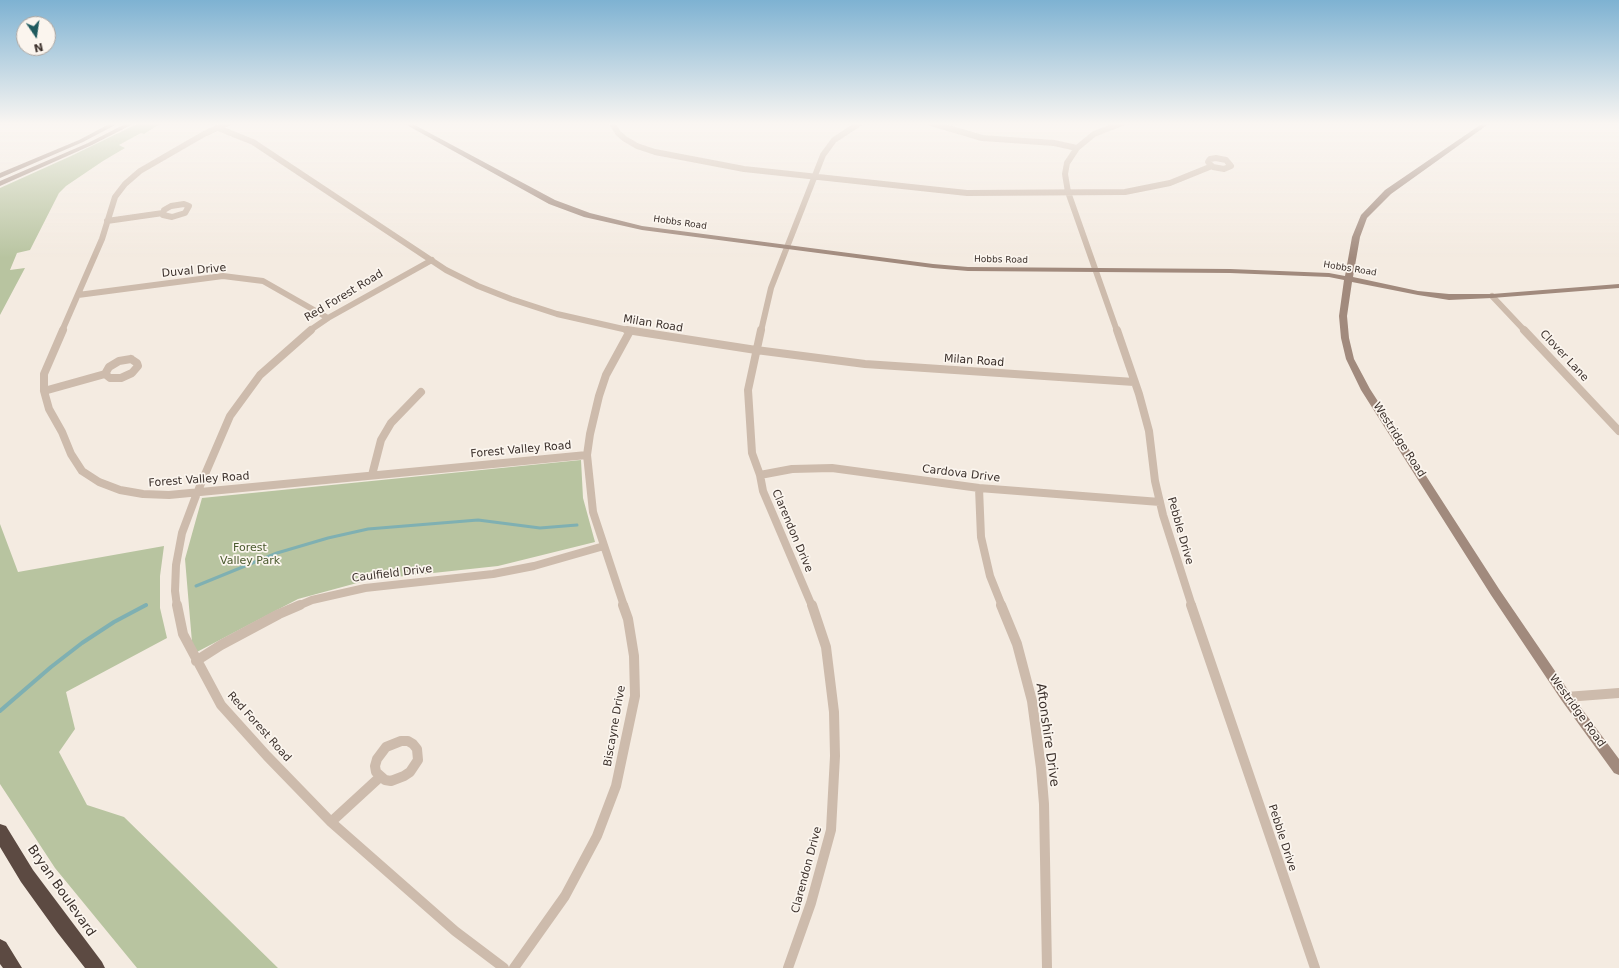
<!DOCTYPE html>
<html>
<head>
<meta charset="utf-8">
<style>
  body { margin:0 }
  #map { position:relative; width:1619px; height:968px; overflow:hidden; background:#f4ebe1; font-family:"DejaVu Sans",sans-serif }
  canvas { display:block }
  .north { position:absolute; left:16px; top:16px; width:40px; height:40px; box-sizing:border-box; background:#fbf5ee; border:1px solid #aea6a0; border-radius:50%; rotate:167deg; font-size:11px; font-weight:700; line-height:16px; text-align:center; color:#3b302b }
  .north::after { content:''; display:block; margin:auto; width:14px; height:18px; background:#1f5a5e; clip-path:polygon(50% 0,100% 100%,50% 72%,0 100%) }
</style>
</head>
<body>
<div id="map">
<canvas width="1619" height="968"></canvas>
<div class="north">N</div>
</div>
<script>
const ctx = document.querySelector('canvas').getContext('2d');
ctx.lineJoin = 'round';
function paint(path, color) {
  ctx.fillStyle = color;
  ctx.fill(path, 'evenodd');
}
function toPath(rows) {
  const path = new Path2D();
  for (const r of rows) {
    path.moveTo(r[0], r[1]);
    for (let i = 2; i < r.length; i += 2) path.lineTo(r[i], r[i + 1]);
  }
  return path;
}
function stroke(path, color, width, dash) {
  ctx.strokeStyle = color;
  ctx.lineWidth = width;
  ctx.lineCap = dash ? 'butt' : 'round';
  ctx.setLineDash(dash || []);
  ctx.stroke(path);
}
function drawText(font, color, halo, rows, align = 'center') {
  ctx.font = font + ' "DejaVu Sans",sans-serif';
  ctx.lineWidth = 3.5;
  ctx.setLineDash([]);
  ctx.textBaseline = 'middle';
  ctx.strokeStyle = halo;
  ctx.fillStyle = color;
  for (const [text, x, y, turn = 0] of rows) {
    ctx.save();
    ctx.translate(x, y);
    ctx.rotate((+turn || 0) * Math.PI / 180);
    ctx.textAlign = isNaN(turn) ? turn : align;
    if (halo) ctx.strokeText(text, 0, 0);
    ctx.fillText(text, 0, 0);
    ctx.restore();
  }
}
const green = toPath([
  [139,123,161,123,144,134,141,133,119,145,125,148,103,161,66,186,59,193,30,250,17,253,10,270,25,268,0,315,0,188,71,156],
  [581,460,583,498,595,542,498,566,368,580,298,599,193,654,185,559,202,498],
  [0,524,18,572,164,546,160,576,160,608,167,638,66,692,75,729,59,752,87,805,124,817,278,968,137,968,55,868,0,784]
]);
const streamFar1 = toPath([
  [196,586,277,553,328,538,368,529,478,520,540,528,577,525],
  [144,606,146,605]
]);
const stream = toPath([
  [0,711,51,667,82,643,114,622,146,605]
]);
const streetFar2 = toPath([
  [612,123,618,133,625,139,637,146,655,152,744,169,967,193,1125,192,1170,183,1212,166],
  [931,123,982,138,1054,143,1077,148],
  [218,128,253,142,446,270,478,286,511,299,557,314,632,331],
  [1216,158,1226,160,1231,166,1224,169,1213,167,1208,162,1210,159,1216,158],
  [184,204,189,206,185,213,172,217,163,215,164,210,171,206,184,204],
  [107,221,163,213],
  [78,295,223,276,263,281,328,318],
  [1492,296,1525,331],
  [62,331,102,239,115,197,125,184,140,171,204,134,228,123],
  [309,331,328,318,432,260],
  [761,331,771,288,823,155,834,140,860,123],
  [1117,331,1068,192,1065,174,1067,163,1077,148,1094,134,1122,123]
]);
const streetFar1 = toPath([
  [63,330,44,374,44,391,49,409,62,432,71,454,82,471,99,482,120,490,143,494,169,495,587,455],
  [627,330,756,350,865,364,1134,382],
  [761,330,748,390,752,453,760,475,763,491,812,606],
  [1117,330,1139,394,1149,431,1155,481,1163,515,1192,606],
  [1524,330,1619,431],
  [131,359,137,363,138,366,132,373,121,378,110,378,105,374,109,367,119,361,131,359],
  [44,391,105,374],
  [372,475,381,440,391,423,421,392],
  [760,475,792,469,832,468,979,488,1160,502],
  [979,488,981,537,990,576,1002,606],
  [177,606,175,591,176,565,182,533,197,493,230,416,260,375,311,330],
  [298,606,312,600,365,588,493,574,534,566,604,546],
  [624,606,593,512,587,455,590,434,599,396,606,375,630,331]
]);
const street = toPath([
  [177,605,183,634,221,705,267,756,331,822,455,931,504,968],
  [1001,605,1017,644,1032,701,1041,768,1044,804,1047,968],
  [1191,605,1315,968],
  [196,661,221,645,279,614,300,605],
  [1566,697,1619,693],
  [401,741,408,741,413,744,417,749,418,760,410,772,404,776,391,781,385,780,376,772,375,766,377,759,386,747,401,741],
  [331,822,380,777],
  [514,968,565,896,597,836,616,786,635,696,634,656,628,619,623,605],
  [788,968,811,903,831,830,835,756,834,712,826,647,812,605]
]);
const secondary = toPath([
  [111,123,119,123,83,142,0,178,0,173,79,140,111,123],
  [127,123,135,123,92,145,0,186,0,181,88,143,127,123],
  [403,123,411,123,555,200,590,213,642,226,933,264,968,267,1230,269,1329,273,1345,276,1352,237,1361,215,1385,190,1483,123,1490,123,1391,194,1367,218,1360,237,1353,277,1418,291,1449,294,1492,294,1619,284,1619,288,1492,298,1449,300,1418,295,1352,282,1347,316,1349,338,1354,359,1370,389,1499,589,1570,693,1619,759,1619,775,1614,773,1562,701,1491,595,1361,390,1346,359,1341,338,1339,316,1344,280,1329,277,1230,273,968,271,933,268,642,230,584,217,549,204,403,123]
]);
const highway = toPath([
  [0,824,6,826,33,870,102,962,105,968,85,968,57,932,21,882,0,847,0,824],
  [0,939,6,942,22,968,3,968,0,964,0,939]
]);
const farStreetnames = [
  ["Hobbs Road",680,223,8],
  ["Hobbs Road",1001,260,1],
  ["Hobbs Road",1350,269,9]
];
const streetNames = [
  ["Duval Drive",194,271,-5],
  ["Red Forest Road",344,296,-31],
  ["Milan Road",653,324,9],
  ["Clover Lane",1564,356,47],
  ["Milan Road",974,361,4],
  ["Westridge Road",1399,440,57],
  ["Forest Valley Road",521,450,-5],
  ["Cardova Drive",961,474,7],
  ["Forest Valley Road",199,480,-4],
  ["Clarendon Drive",792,531,67],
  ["Pebble Drive",1180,531,74],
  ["Caulfield Drive",392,574,-7],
  ["Westridge Road",1577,711,54],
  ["Biscayne Drive",615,726,-80],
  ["Red Forest Road",259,727,48],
  ["Pebble Drive",1282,838,72],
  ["Clarendon Drive",807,870,-75]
];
const parkNames = [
  ["Forest",250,548],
  ["Valley Park",250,561]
];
const nearStreetnames = [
  ["Aftonshire Drive",1047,735,82],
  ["Bryan Boulevard",61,891,55]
];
paint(green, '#b8c4a0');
stroke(streamFar1, '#7fb0b2', 3);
stroke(stream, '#7fb0b2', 4);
stroke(streetFar2, '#cdbbac', 6);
stroke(streetFar1, '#cdbbac', 8);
stroke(street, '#cdbbac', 10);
paint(secondary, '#a18a7d');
paint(highway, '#5c4a42');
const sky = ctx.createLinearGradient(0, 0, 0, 258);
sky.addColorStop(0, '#7eb2d2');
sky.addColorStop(0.48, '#faf6f2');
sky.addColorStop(1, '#faf6f200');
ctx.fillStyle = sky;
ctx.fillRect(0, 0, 1619, 258);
drawText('9px', '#3b302b', '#fbf5ee', farStreetnames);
drawText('11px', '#3b302b', '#fbf5ee', streetNames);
drawText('11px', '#4a5a2e', '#fbf5ee', parkNames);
drawText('13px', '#3b302b', '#fbf5ee', nearStreetnames);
</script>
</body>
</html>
